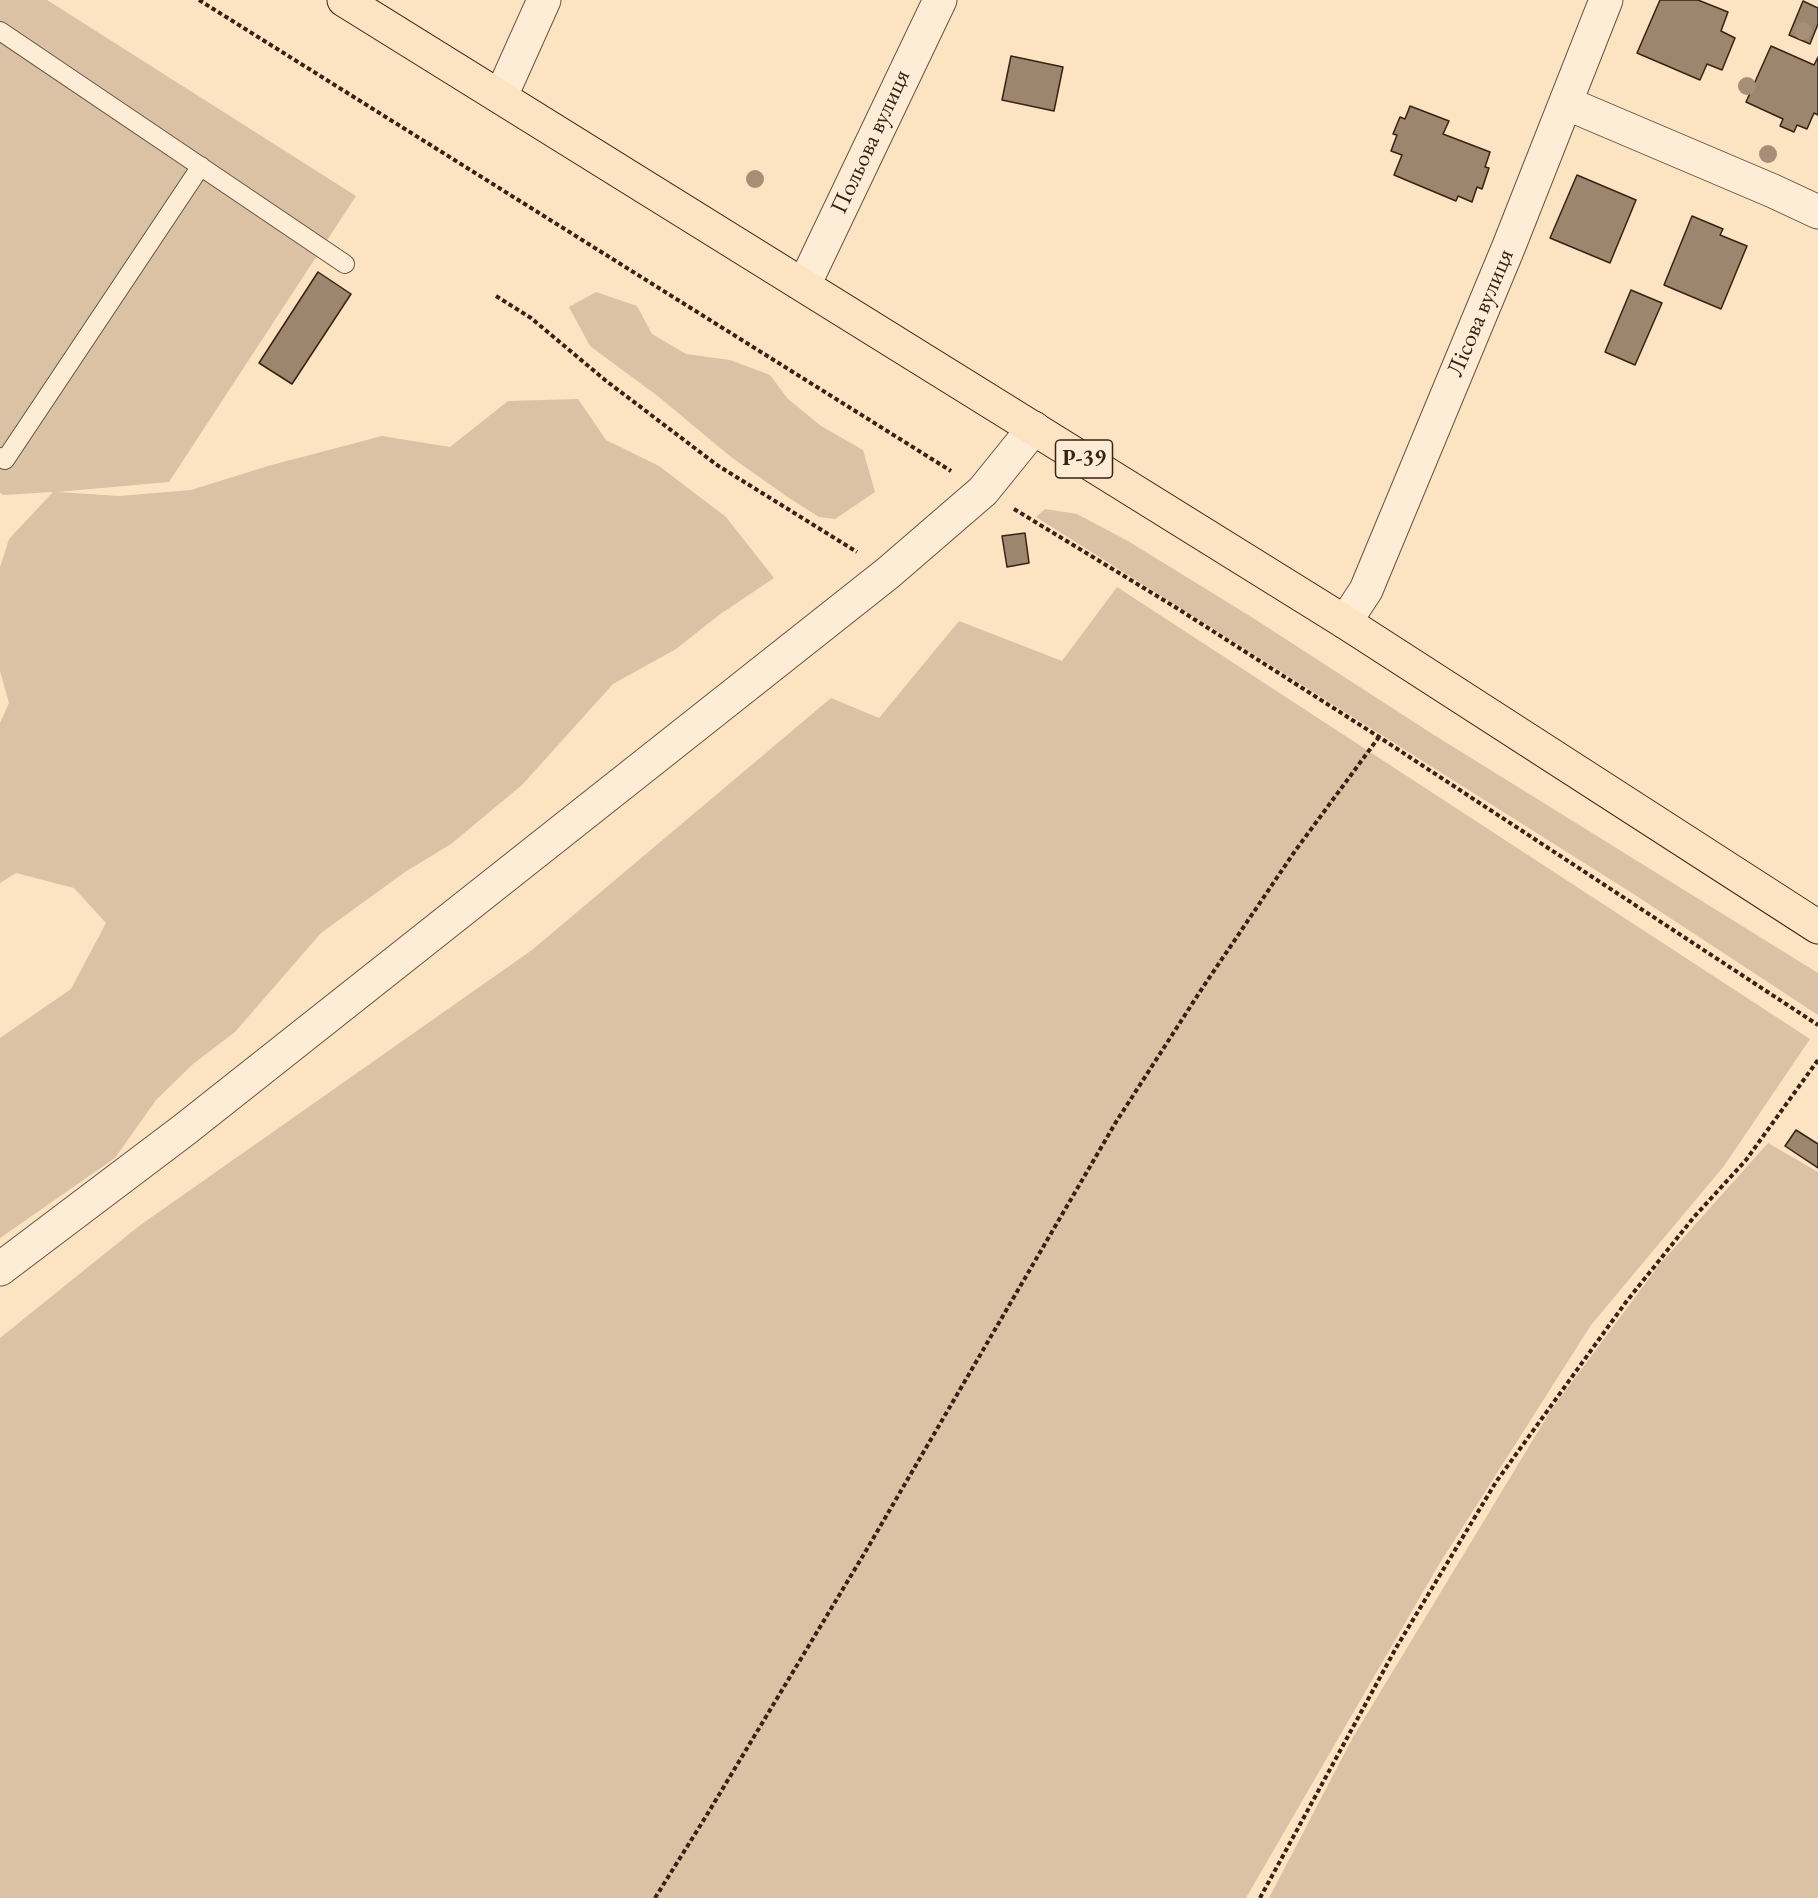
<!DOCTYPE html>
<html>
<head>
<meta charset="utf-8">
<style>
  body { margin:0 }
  canvas { display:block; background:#fce3c1 }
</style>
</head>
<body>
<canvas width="1818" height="1898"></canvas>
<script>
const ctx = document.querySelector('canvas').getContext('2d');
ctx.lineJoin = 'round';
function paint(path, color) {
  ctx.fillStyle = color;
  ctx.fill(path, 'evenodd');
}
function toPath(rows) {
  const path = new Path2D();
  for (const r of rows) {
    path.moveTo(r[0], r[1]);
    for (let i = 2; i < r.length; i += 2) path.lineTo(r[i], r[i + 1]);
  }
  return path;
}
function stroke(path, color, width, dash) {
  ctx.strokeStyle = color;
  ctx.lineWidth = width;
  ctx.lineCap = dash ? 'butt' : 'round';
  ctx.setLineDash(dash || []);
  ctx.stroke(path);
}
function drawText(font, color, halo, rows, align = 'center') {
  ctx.font = font + ' "EB Garamond",serif';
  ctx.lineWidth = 5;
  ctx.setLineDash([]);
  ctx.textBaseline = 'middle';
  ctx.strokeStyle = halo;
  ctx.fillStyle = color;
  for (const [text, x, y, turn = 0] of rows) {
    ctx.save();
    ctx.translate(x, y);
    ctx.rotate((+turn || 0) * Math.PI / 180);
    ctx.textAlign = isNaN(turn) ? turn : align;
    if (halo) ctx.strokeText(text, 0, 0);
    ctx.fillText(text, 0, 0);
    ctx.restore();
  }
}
const green = toPath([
  [0,0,47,0,356,196,169,482,57,492,119,496,191,490,268,466,382,436,450,447,508,401,578,399,606,440,659,466,726,517,774,578,719,615,676,649,613,684,522,785,451,844,405,872,321,933,235,1032,193,1064,156,1100,115,1158,0,1238,0,1038,71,989,106,923,74,888,16,873,0,883,0,723,9,703,0,671,0,567,9,539,53,492,3,495,0,493],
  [596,292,637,306,652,334,686,354,730,360,770,375,788,399,821,426,863,450,875,492,835,519,819,517,789,498,731,457,659,397,590,346,569,307],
  [1045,509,1077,514,1128,541,1253,618,1434,735,1818,973,1818,1015,1635,895,1036,517],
  [1117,587,1810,1039,1724,1166,1591,1325,1438,1566,1246,1898,0,1898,0,1338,139,1226,532,950,831,698,879,718,959,621,1062,661],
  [1768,1143,1818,1172,1818,1898,1269,1898,1353,1737,1551,1410,1659,1265]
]);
const building = toPath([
  [1660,0,1698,0,1728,12,1721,31,1735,38,1722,70,1707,64,1700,80,1637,53,1660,0],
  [1803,1,1818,8,1818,24,1810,44,1789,35,1803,1],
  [1771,46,1814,65,1818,57,1818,115,1814,113,1807,129,1797,125,1794,132,1780,126,1783,119,1746,102,1771,46],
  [1011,56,1063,67,1054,111,1002,100,1011,56],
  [1410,106,1449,121,1443,134,1490,152,1485,167,1489,168,1482,189,1477,187,1472,202,1458,196,1456,201,1394,175,1402,155,1391,151,1397,135,1393,134,1400,117,1405,119,1410,106],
  [1577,175,1636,200,1610,263,1550,238,1577,175],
  [1692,216,1723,229,1720,235,1747,246,1721,309,1664,285,1692,216],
  [318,272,351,294,292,384,259,363,318,272],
  [1631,290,1662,303,1635,365,1605,352,1631,290],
  [1025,533,1029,563,1007,567,1002,536,1025,533],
  [1796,1130,1818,1144,1818,1168,1785,1146,1796,1130]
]);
const path = toPath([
  [199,0,951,471],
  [496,296,531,318,605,380,717,465,857,552],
  [1014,509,1175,607,1379,737,1818,1025],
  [655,1898,705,1818,867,1549,1116,1122,1203,987,1295,851,1379,737],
  [1260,1898,1396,1648,1496,1482,1626,1302,1694,1217,1746,1160,1818,1060]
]);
const lane = toPath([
  [0,31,345,264],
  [0,457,5,460,201,166]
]);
const street = toPath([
  [501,96,544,0],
  [1566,103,1773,191,1818,212],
  [804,285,940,0],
  [1345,622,1366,590,1509,246,1606,0],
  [0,1269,184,1130,888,573,983,491,1034,428]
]);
const primary = toPath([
  [344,0,1345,622,1818,927]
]);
const trees = [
  [1803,31],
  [1747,86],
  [1768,154],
  [755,179]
];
const shields = [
  [1084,459,57]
];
const shieldNames = [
  ["Р-39",1084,459]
];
const streetNames = [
  ["Польова вулиця",871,142,-65],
  ["Лісова вулиця",1481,313,-67]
];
paint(green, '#dbc2a4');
paint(building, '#9d866e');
stroke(building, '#372215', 1.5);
stroke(lane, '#685240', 20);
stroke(street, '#685240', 35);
stroke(primary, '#372215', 35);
stroke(path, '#372215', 4, [4.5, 3]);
stroke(lane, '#fdedd7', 18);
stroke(street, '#fdedd7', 33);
stroke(primary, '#fce3c1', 33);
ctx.fillStyle = '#a68f76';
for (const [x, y] of trees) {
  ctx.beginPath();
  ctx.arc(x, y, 9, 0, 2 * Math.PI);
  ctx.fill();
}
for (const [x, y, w] of shields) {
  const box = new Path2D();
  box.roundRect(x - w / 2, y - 19, w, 38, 4.5);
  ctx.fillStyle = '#fdedd7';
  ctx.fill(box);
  stroke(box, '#372215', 1.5);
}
drawText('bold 22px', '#372215', null, shieldNames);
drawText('24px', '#372215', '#fdedd7', streetNames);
</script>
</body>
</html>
